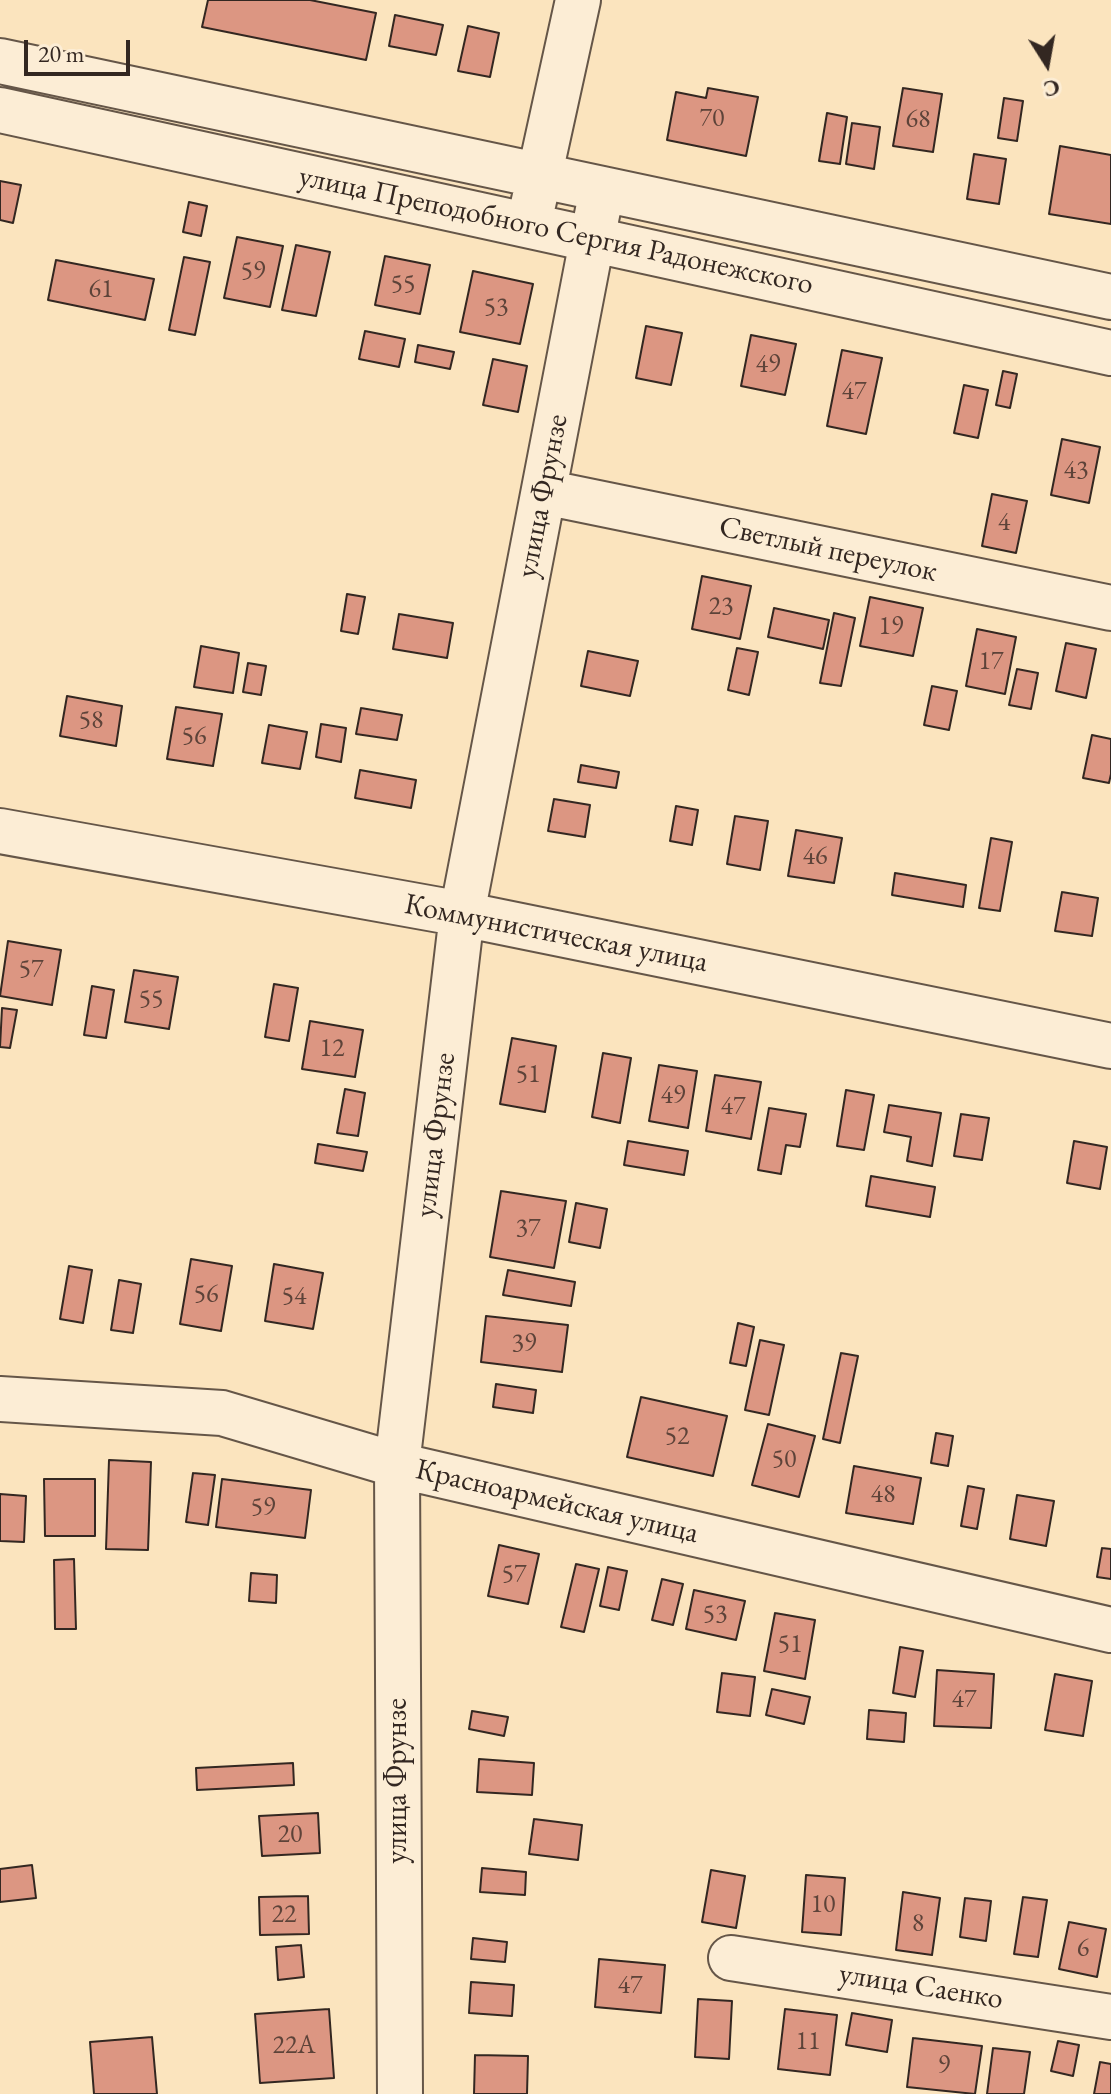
<!DOCTYPE html>
<html>
<head>
<meta charset="utf-8">
<style>
  body { margin:0 }
  #map { position:relative; width:1111px; height:2094px; overflow:hidden; background:#fbe4be; font-family:"EB Garamond",serif }
  canvas { display:block }
  .north { position:absolute; left:1007px; top:24px; width:80px; height:80px; -webkit-text-stroke:6px #fcedd5; paint-order:stroke; rotate:169deg; font-size:22px; font-weight:700; line-height:32px; text-align:center; color:#332721 }
  .north::after { content:''; display:block; margin:auto; width:28px; height:36px; background:#332721; clip-path:polygon(50% 0,100% 100%,50% 72%,0 100%) }
  .scale { position:absolute; left:24px; top:40px; width:106px; height:36px; box-sizing:border-box; border:4px solid #332721; border-top:0; padding-left:10px; font-size:24px; line-height:28px; white-space:nowrap; color:#332721; -webkit-text-stroke:6px #fcedd5; paint-order:stroke }
</style>
</head>
<body>
<div id="map">
<canvas width="1111" height="2094"></canvas>
<div class="north">С</div>
<div class="scale">20 m</div>
</div>
<script>
const ctx = document.querySelector('canvas').getContext('2d');
ctx.lineJoin = 'round';
function paint(path, color) {
  ctx.fillStyle = color;
  ctx.fill(path, 'evenodd');
}
function toPath(rows) {
  const path = new Path2D();
  for (const r of rows) {
    path.moveTo(r[0], r[1]);
    for (let i = 2; i < r.length; i += 2) path.lineTo(r[i], r[i + 1]);
  }
  return path;
}
function stroke(path, color, width, dash) {
  ctx.strokeStyle = color;
  ctx.lineWidth = width;
  ctx.lineCap = dash ? 'butt' : 'round';
  ctx.setLineDash(dash || []);
  ctx.stroke(path);
}
function drawText(font, color, halo, rows, align = 'center') {
  ctx.font = font + ' "EB Garamond",serif';
  ctx.lineWidth = 8;
  ctx.setLineDash([]);
  ctx.textBaseline = 'middle';
  ctx.strokeStyle = halo;
  ctx.fillStyle = color;
  for (const [text, x, y, turn = 0] of rows) {
    ctx.save();
    ctx.translate(x, y);
    ctx.rotate((+turn || 0) * Math.PI / 180);
    ctx.textAlign = isNaN(turn) ? turn : align;
    if (halo) ctx.strokeText(text, 0, 0);
    ctx.fillText(text, 0, 0);
    ctx.restore();
  }
}
const building = toPath([
  [208,0,310,0,376,13,366,60,202,27,208,0],
  [395,15,443,25,436,55,389,46,395,15],
  [468,26,499,33,490,77,458,71,468,26],
  [708,88,758,97,746,156,667,140,676,92,706,98,708,88],
  [903,88,942,94,933,152,893,146,903,88],
  [1004,98,1023,101,1017,141,998,138,1004,98],
  [827,113,847,117,840,164,819,161,827,113],
  [852,123,880,127,874,169,846,164,852,123],
  [1060,146,1111,155,1111,224,1049,214,1060,146],
  [974,154,1006,159,999,204,967,199,974,154],
  [0,181,21,185,13,223,0,220,0,181],
  [189,202,207,206,201,236,183,232,189,202],
  [237,237,283,246,270,307,224,298,237,237],
  [296,245,330,252,316,316,282,310,296,245],
  [385,256,430,265,420,314,375,305,385,256],
  [184,257,210,262,195,335,169,330,184,257],
  [56,260,154,279,145,320,48,300,56,260],
  [473,271,533,284,520,344,460,332,473,271],
  [646,326,682,333,671,385,636,378,646,326],
  [365,331,405,339,399,367,359,359,365,331],
  [751,335,796,344,785,395,741,386,751,335],
  [418,345,454,352,450,369,415,362,418,345],
  [842,350,882,358,866,434,827,426,842,350],
  [493,359,527,366,518,412,483,405,493,359],
  [1003,371,1017,374,1010,408,996,405,1003,371],
  [964,385,988,390,978,438,954,433,964,385],
  [1062,439,1100,447,1089,503,1051,495,1062,439],
  [992,494,1027,501,1016,553,982,546,992,494],
  [702,576,751,586,740,639,692,629,702,576],
  [347,594,365,597,358,634,341,631,347,594],
  [870,597,923,608,913,656,860,646,870,597],
  [774,608,829,620,823,649,768,637,774,608],
  [834,613,855,618,841,686,820,683,834,613],
  [399,614,453,623,447,658,393,649,399,614],
  [977,629,1016,637,1005,694,966,686,977,629],
  [1066,643,1096,649,1086,698,1056,691,1066,643],
  [201,646,239,653,233,693,194,687,201,646],
  [737,648,758,652,749,695,728,690,737,648],
  [588,651,638,661,630,696,581,686,588,651],
  [248,663,266,666,261,695,243,692,248,663],
  [1017,669,1038,673,1031,709,1009,705,1017,669],
  [932,686,957,691,949,730,924,725,932,686],
  [67,696,122,706,116,746,60,736,67,696],
  [176,707,222,714,213,766,167,759,176,707],
  [361,708,402,715,397,740,356,734,361,708],
  [321,724,346,728,341,762,316,757,321,724],
  [269,725,307,732,300,769,262,763,269,725],
  [1092,735,1111,739,1111,774,1109,783,1083,778,1092,735],
  [581,765,619,772,616,788,578,782,581,765],
  [360,770,416,780,411,808,355,798,360,770],
  [554,799,590,805,585,837,548,831,554,799],
  [676,806,698,810,692,845,670,841,676,806],
  [735,816,768,821,760,870,727,864,735,816],
  [796,830,842,838,834,883,788,876,796,830],
  [991,838,1012,842,1000,911,979,908,991,838],
  [895,873,966,885,963,907,892,895,895,873],
  [1062,892,1098,898,1092,936,1055,931,1062,892],
  [8,941,61,950,52,1005,0,996,8,941],
  [134,970,178,977,169,1029,125,1022,134,970],
  [274,984,298,988,289,1041,265,1037,274,984],
  [92,986,114,990,106,1038,84,1035,92,986],
  [2,1008,17,1010,10,1048,0,1047,2,1008],
  [310,1021,363,1030,355,1077,302,1069,310,1021],
  [512,1038,556,1046,545,1112,500,1104,512,1038],
  [603,1053,631,1058,620,1123,592,1117,603,1053],
  [659,1065,697,1071,688,1128,649,1121,659,1065],
  [715,1075,761,1082,751,1139,706,1131,715,1075],
  [345,1089,365,1093,358,1136,337,1133,345,1089],
  [846,1090,874,1095,864,1150,837,1146,846,1090],
  [889,1105,941,1113,932,1166,907,1161,911,1137,884,1132,889,1105],
  [769,1108,806,1114,800,1147,786,1145,781,1174,758,1170,769,1108],
  [961,1114,989,1118,982,1160,954,1156,961,1114],
  [628,1141,688,1151,684,1175,624,1165,628,1141],
  [1074,1141,1107,1147,1100,1189,1067,1183,1074,1141],
  [318,1144,367,1152,363,1171,315,1163,318,1144],
  [871,1176,935,1187,930,1217,866,1206,871,1176],
  [501,1191,566,1201,554,1268,490,1257,501,1191],
  [576,1203,607,1209,600,1248,569,1242,576,1203],
  [191,1259,232,1266,221,1331,180,1324,191,1259],
  [274,1264,323,1273,313,1329,265,1321,274,1264],
  [69,1266,92,1270,83,1323,60,1319,69,1266],
  [508,1270,575,1282,571,1306,503,1295,508,1270],
  [119,1280,141,1284,133,1333,111,1330,119,1280],
  [486,1316,568,1325,562,1372,481,1362,486,1316],
  [738,1323,754,1327,746,1366,730,1363,738,1323],
  [760,1340,784,1345,769,1415,745,1410,760,1340],
  [841,1353,858,1356,840,1443,823,1439,841,1353],
  [496,1384,536,1390,533,1413,493,1407,496,1384],
  [641,1397,727,1416,713,1476,627,1457,641,1397],
  [768,1424,815,1436,799,1497,752,1485,768,1424],
  [936,1433,953,1436,948,1466,931,1463,936,1433],
  [109,1460,151,1462,148,1550,106,1549,109,1460],
  [854,1466,921,1478,913,1524,846,1513,854,1466],
  [193,1473,215,1475,208,1525,186,1522,193,1473],
  [44,1479,95,1479,95,1536,45,1536,44,1479],
  [222,1479,311,1490,305,1538,216,1527,222,1479],
  [968,1486,984,1489,977,1529,961,1526,968,1486],
  [0,1494,26,1496,24,1542,0,1541,0,1494],
  [1017,1495,1054,1501,1046,1546,1010,1539,1017,1495],
  [499,1545,539,1554,528,1604,488,1596,499,1545],
  [1102,1548,1111,1549,1111,1579,1097,1577,1102,1548],
  [74,1559,76,1629,55,1629,54,1560,74,1559],
  [576,1564,599,1569,584,1632,561,1627,576,1564],
  [608,1567,627,1571,619,1610,600,1606,608,1567],
  [251,1573,277,1575,276,1603,249,1601,251,1573],
  [662,1579,683,1584,673,1625,652,1620,662,1579],
  [694,1590,745,1601,736,1640,686,1629,694,1590],
  [775,1613,815,1620,805,1679,764,1671,775,1613],
  [900,1647,923,1651,915,1697,893,1693,900,1647],
  [937,1670,994,1674,991,1728,934,1726,937,1670],
  [722,1673,755,1677,750,1716,717,1712,722,1673],
  [1055,1674,1092,1681,1083,1736,1045,1730,1055,1674],
  [772,1689,810,1697,804,1724,766,1715,772,1689],
  [869,1710,906,1713,904,1742,867,1739,869,1710],
  [472,1711,508,1717,504,1736,469,1729,472,1711],
  [479,1759,534,1763,532,1795,477,1792,479,1759],
  [293,1763,294,1785,197,1790,196,1768,293,1763],
  [318,1813,320,1853,262,1856,259,1816,318,1813],
  [534,1819,582,1825,578,1860,529,1854,534,1819],
  [32,1865,36,1898,0,1902,0,1869,32,1865],
  [482,1868,526,1872,525,1895,480,1892,482,1868],
  [711,1870,745,1876,736,1928,702,1922,711,1870],
  [806,1875,845,1878,841,1935,802,1932,806,1875],
  [903,1892,940,1898,932,1955,896,1950,903,1892],
  [308,1896,309,1934,260,1935,259,1897,308,1896],
  [1023,1897,1047,1900,1038,1957,1014,1954,1023,1897],
  [965,1898,991,1901,986,1941,960,1937,965,1898],
  [1069,1922,1106,1929,1097,1977,1059,1969,1069,1922],
  [473,1938,507,1942,505,1962,471,1959,473,1938],
  [301,1945,304,1977,278,1980,276,1947,301,1945],
  [599,1959,665,1965,661,2013,595,2007,599,1959],
  [471,1982,514,1985,512,2016,469,2013,471,1982],
  [698,1999,732,2001,729,2059,695,2057,698,1999],
  [329,2009,334,2078,260,2083,255,2014,329,2009],
  [785,2009,837,2015,830,2075,778,2069,785,2009],
  [852,2013,892,2020,887,2052,846,2045,852,2013],
  [152,2037,157,2094,94,2094,90,2042,152,2037],
  [913,2038,982,2046,975,2094,907,2087,913,2038],
  [1058,2041,1079,2045,1073,2076,1051,2071,1058,2041],
  [993,2048,1030,2052,1024,2094,987,2094,993,2048],
  [475,2055,528,2056,527,2094,474,2094,475,2055],
  [1100,2062,1111,2064,1111,2094,1094,2094,1100,2062]
]);
const minor = toPath([
  [0,61,1111,297],
  [0,110,1111,353],
  [533,205,578,0],
  [544,492,1111,608],
  [0,831,462,914,1111,1046],
  [0,1399,222,1413,397,1465,1111,1630],
  [731,1958,1111,2017],
  [400,2094,397,1465,462,914,602,189]
]);
const numberNames = [
  ["70",712,119],
  ["68",918,120],
  ["59",253,272],
  ["55",403,285],
  ["61",101,290],
  ["53",496,308],
  ["49",768,365],
  ["47",854,392],
  ["43",1076,471],
  ["4",1004,523],
  ["23",721,607],
  ["19",891,627],
  ["17",991,662],
  ["58",91,721],
  ["56",194,737],
  ["46",815,857],
  ["57",31,970],
  ["55",151,1000],
  ["12",332,1049],
  ["51",528,1075],
  ["49",673,1096],
  ["47",733,1107],
  ["37",528,1229],
  ["56",206,1295],
  ["54",294,1297],
  ["39",524,1344],
  ["52",677,1437],
  ["50",784,1460],
  ["48",883,1495],
  ["59",263,1508],
  ["57",514,1575],
  ["53",715,1615],
  ["51",790,1645],
  ["47",964,1700],
  ["20",290,1835],
  ["10",823,1905],
  ["22",284,1915],
  ["8",918,1924],
  ["6",1083,1949],
  ["47",630,1986],
  ["11",808,2042],
  ["22А",294,2046],
  ["9",944,2066]
];
const streetNames = [
  ["улица Преподобного Сергия Радонежского",556,231,12],
  ["улица Фрунзе",543,496,-79],
  ["Светлый переулок",828,550,12],
  ["Коммунистическая улица",556,934,11],
  ["улица Фрунзе",436,1135,-83],
  ["Красноармейская улица",557,1502,13],
  ["улица Фрунзе",398,1781,-90],
  ["улица Саенко",921,1987,9]
];
paint(building, '#dc9682');
stroke(building, '#332721', 2);
stroke(minor, '#655648', 48);
stroke(minor, '#fcedd5', 44);
drawText('26px', '#5d4339', null, numberNames);
drawText('30px', '#332721', '#fcedd5', streetNames);
</script>
</body>
</html>
